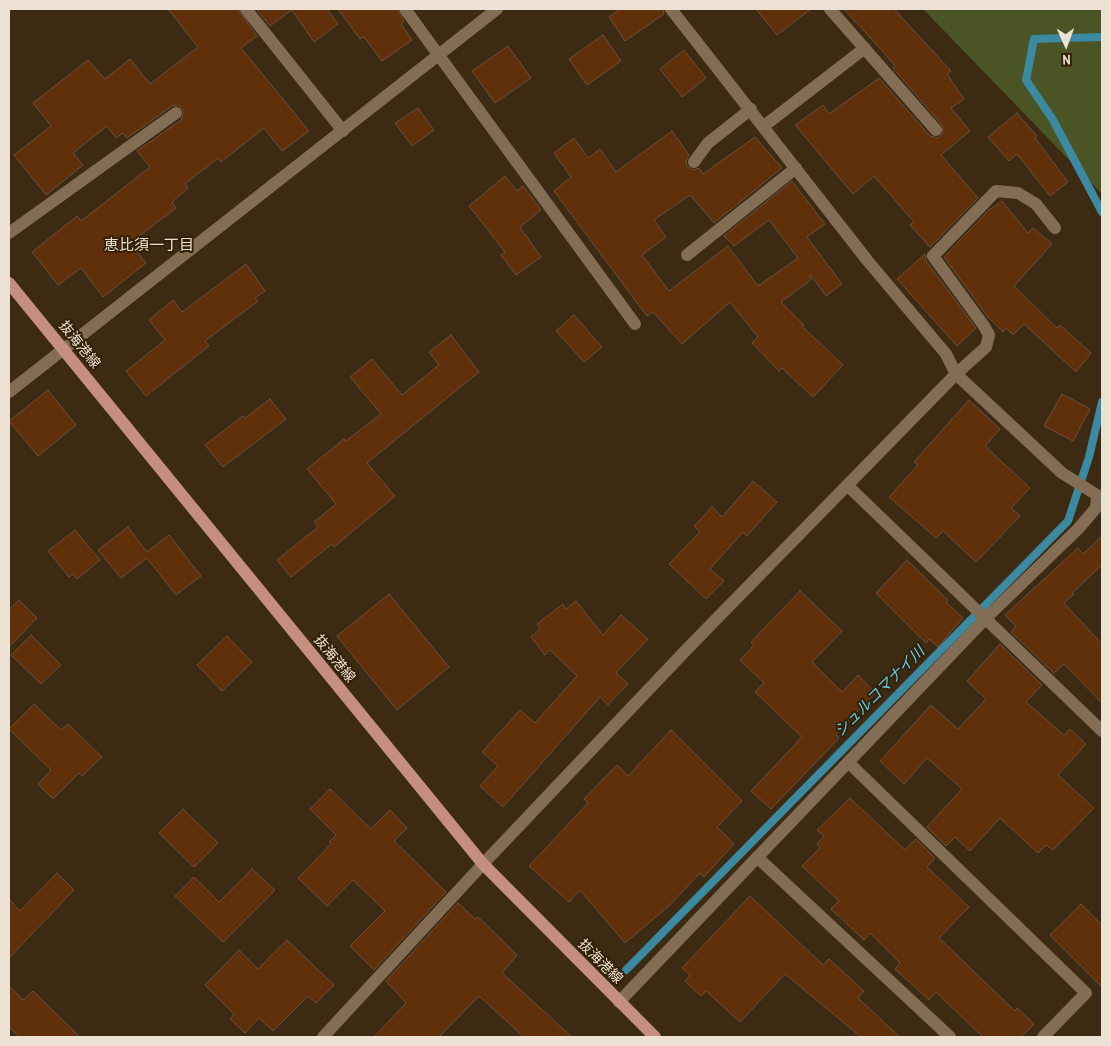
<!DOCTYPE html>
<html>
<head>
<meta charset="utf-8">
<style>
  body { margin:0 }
  #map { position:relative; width:1111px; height:1046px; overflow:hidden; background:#3c2a13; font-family:"Archivo Narrow",sans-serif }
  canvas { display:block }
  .frame { position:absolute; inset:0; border:10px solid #ede1d3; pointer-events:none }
  .north { position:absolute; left:1041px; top:20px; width:50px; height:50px; -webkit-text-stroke:4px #322008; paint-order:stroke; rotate:178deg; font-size:14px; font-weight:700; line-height:20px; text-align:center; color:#ede1d3 }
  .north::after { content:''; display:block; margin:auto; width:18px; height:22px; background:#ede1d3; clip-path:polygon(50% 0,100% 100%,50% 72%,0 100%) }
</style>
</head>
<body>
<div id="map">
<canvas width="1111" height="1046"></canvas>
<div class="frame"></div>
<div class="north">N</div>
</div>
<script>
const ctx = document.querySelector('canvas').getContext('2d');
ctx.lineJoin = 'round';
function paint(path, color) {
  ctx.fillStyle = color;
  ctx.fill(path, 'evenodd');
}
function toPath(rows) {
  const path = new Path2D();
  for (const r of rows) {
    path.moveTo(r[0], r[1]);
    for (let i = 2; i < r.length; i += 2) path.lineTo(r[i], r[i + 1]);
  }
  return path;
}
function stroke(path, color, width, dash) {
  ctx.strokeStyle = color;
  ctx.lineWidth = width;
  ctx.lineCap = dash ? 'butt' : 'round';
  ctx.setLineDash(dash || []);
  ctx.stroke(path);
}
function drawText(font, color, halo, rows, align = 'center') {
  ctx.font = font + ' "Archivo Narrow","Noto Sans JP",sans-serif';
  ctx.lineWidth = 4;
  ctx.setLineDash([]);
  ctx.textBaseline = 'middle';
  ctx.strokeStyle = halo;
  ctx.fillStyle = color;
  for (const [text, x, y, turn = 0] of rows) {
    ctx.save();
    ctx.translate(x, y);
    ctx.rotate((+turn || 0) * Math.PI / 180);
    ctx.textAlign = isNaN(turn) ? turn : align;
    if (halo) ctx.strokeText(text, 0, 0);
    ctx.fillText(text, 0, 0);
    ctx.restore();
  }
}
const green = toPath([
  [923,9,1102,9,1102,194]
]);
const stream = toPath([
  [1102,37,1034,39,1026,80,1053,120,1102,212],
  [626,970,1068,521,1089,457,1102,402]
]);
const building = toPath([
  [168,9,238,9,257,36,241,48,309,131,282,151,264,128,221,162,218,158,185,184,188,188,172,202,176,208,130,243,146,263,103,297,81,268,58,285,32,252,77,216,81,221,150,167,137,151,181,120,184,112,179,105,172,106,127,138,123,133,116,138,107,126,73,153,83,165,46,195,14,155,51,126,33,103,88,60,105,79,130,59,150,84,198,47,168,9],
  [256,9,327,9,338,24,314,42,292,10,270,26,256,9],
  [338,9,397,9,404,21,401,24,412,40,382,61,364,37,360,39,338,9],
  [620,9,663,9,664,14,625,41,609,17,620,9],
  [756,9,811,9,777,35,756,9],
  [844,9,894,9,951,71,947,74,964,99,951,108,970,131,941,155,978,198,930,247,910,225,914,222,874,176,853,194,795,125,823,105,829,114,879,78,930,136,938,138,943,133,942,125,893,68,895,66,886,55,844,9],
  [603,35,621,61,587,85,569,59,603,35],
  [508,46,531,78,495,103,472,71,508,46],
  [684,50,706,78,682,97,660,69,684,50],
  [418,108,434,130,412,146,395,123,418,108],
  [1017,113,1037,136,1035,138,1068,182,1050,196,1017,154,1009,161,988,137,1017,113],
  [672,131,689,155,686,161,687,166,693,170,699,168,703,174,755,137,782,168,714,223,690,195,654,220,666,237,642,255,669,291,728,246,758,286,798,258,769,220,734,246,724,236,792,181,825,224,807,237,842,284,826,296,811,275,809,276,812,279,781,302,804,325,802,326,843,365,813,397,782,368,779,371,752,343,758,337,730,302,682,344,653,312,647,316,554,191,571,177,554,153,574,138,588,158,600,149,616,172,672,131],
  [505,176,517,191,523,186,541,210,520,227,541,257,516,275,501,255,505,252,469,206,505,176],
  [1002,201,1028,233,1033,228,1052,244,1014,286,1057,328,1060,325,1091,353,1076,372,1024,324,1013,335,1006,328,1003,332,988,317,944,257,989,210,1002,201],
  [925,254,926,261,976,328,957,346,897,279,925,254],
  [246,264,265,291,255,298,258,301,205,341,209,346,146,396,126,371,165,340,149,320,173,300,182,312,246,264],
  [574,315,602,347,584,362,556,331,574,315],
  [451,335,479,372,367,463,395,496,334,547,332,544,291,577,277,560,318,527,314,522,336,504,307,469,344,439,346,441,381,414,350,377,372,359,402,395,439,365,429,352,451,335],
  [48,390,76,425,38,456,9,421,48,390],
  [1062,394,1090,409,1073,441,1044,426,1062,394],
  [270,399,286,419,223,467,205,445,243,416,245,418,270,399],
  [969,400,1000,429,985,446,1030,488,1011,508,1020,516,976,562,943,531,936,538,889,497,918,465,914,462,969,400],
  [753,481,777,502,747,536,743,532,710,569,724,581,706,599,669,564,700,532,694,526,712,507,722,517,753,481],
  [128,527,147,552,169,535,201,576,176,595,147,558,121,578,98,550,128,527],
  [75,530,100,560,77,579,73,574,69,577,48,551,75,530],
  [1102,536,1102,565,1072,593,1074,594,1064,603,1102,644,1102,703,1064,664,1054,673,1011,632,1016,626,1005,615,1078,548,1083,554,1102,536],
  [907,560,948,600,946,602,963,618,938,647,929,639,926,643,876,593,907,560],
  [800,591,842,631,812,662,842,692,858,675,875,693,836,734,839,738,771,809,751,791,802,737,755,692,764,683,740,660,754,645,751,642,800,591],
  [389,594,449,667,397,710,337,636,389,594],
  [19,600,37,618,9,647,9,610,19,600],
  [576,601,603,635,621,615,648,639,616,673,628,684,608,705,600,697,503,807,480,786,498,766,482,752,520,710,535,723,577,676,550,650,545,655,531,637,540,629,537,624,563,604,566,609,576,601],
  [31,635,61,665,41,684,11,655,31,635],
  [227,636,252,662,222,691,197,665,227,636],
  [1000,644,1042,685,1026,702,1064,735,1070,729,1086,744,1058,775,1094,808,1053,850,1046,845,1038,853,1000,818,970,851,955,837,946,846,927,827,962,789,927,758,904,784,880,761,931,705,958,729,986,699,967,681,1000,644],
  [34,704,61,730,68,724,102,757,82,776,79,773,53,799,38,784,51,770,9,729,34,704],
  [671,730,742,801,717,827,734,844,704,877,700,873,669,906,625,943,580,890,569,902,529,866,588,803,584,799,617,765,628,776,671,730],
  [330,789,371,829,390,810,407,828,394,841,446,892,374,970,350,946,385,911,353,880,327,906,298,878,331,844,329,842,336,835,310,809,330,789],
  [850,798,905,850,916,839,935,858,927,867,969,907,939,938,1015,1011,1017,1008,1034,1024,1021,1037,983,1037,936,992,929,1000,895,969,900,963,870,933,864,940,831,909,839,901,802,866,820,848,817,844,824,836,817,830,850,798],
  [183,809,218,843,194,867,159,833,183,809],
  [252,869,275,890,223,942,175,896,194,877,219,902,252,869],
  [57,873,74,890,9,958,9,899,20,911,57,873],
  [750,896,823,965,829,959,864,991,858,998,900,1037,861,1037,785,974,740,1022,706,991,701,996,685,981,690,975,682,968,750,896],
  [458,903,475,919,478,917,517,955,502,973,572,1037,524,1037,479,996,439,1037,374,1037,406,1003,386,981,458,903],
  [1081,904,1102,925,1102,987,1050,935,1081,904],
  [287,940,334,985,316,1003,308,996,273,1031,259,1018,245,1033,230,1019,234,1014,205,985,239,950,258,969,287,940],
  [9,986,23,1000,33,991,80,1037,19,1037,9,1027,9,986]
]);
const minor = toPath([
  [246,9,343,131],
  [405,9,635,324],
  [830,9,936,130],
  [764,126,865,48],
  [694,162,708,143,751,109],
  [9,233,176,113],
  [687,255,796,168],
  [9,392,497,9],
  [847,485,1102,731],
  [848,762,1086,993,1043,1037],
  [757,857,950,1037],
  [619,1002,985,619,1078,529,1096,508,1097,495,1062,473,956,374,986,347,989,335,984,326,933,256,996,191,1018,193,1036,204,1055,228],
  [323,1037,483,864,688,648,956,374,946,354,867,260,671,9]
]);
const major = toPath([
  [9,283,483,864,655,1037]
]);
const streetNames = [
  ["抜海港線",79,345,51],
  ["抜海港線",334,659,51],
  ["抜海港線",600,962,45]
];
const neighbourhoodNames = [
  ["恵比須一丁目",149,246]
];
const waterNames = [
  ["シュルコマナイ川",880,692,-45]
];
paint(green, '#4b5425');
stroke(stream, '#3b8aa1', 8);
paint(building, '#5f3009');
stroke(building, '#6b503f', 1);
stroke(minor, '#836e55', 12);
stroke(major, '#c68e80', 12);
drawText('14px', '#ede1d3', '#322008', streetNames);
drawText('15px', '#ede1d3', '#322008', neighbourhoodNames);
drawText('italic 15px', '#5fd3f5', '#322008', waterNames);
</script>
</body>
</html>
